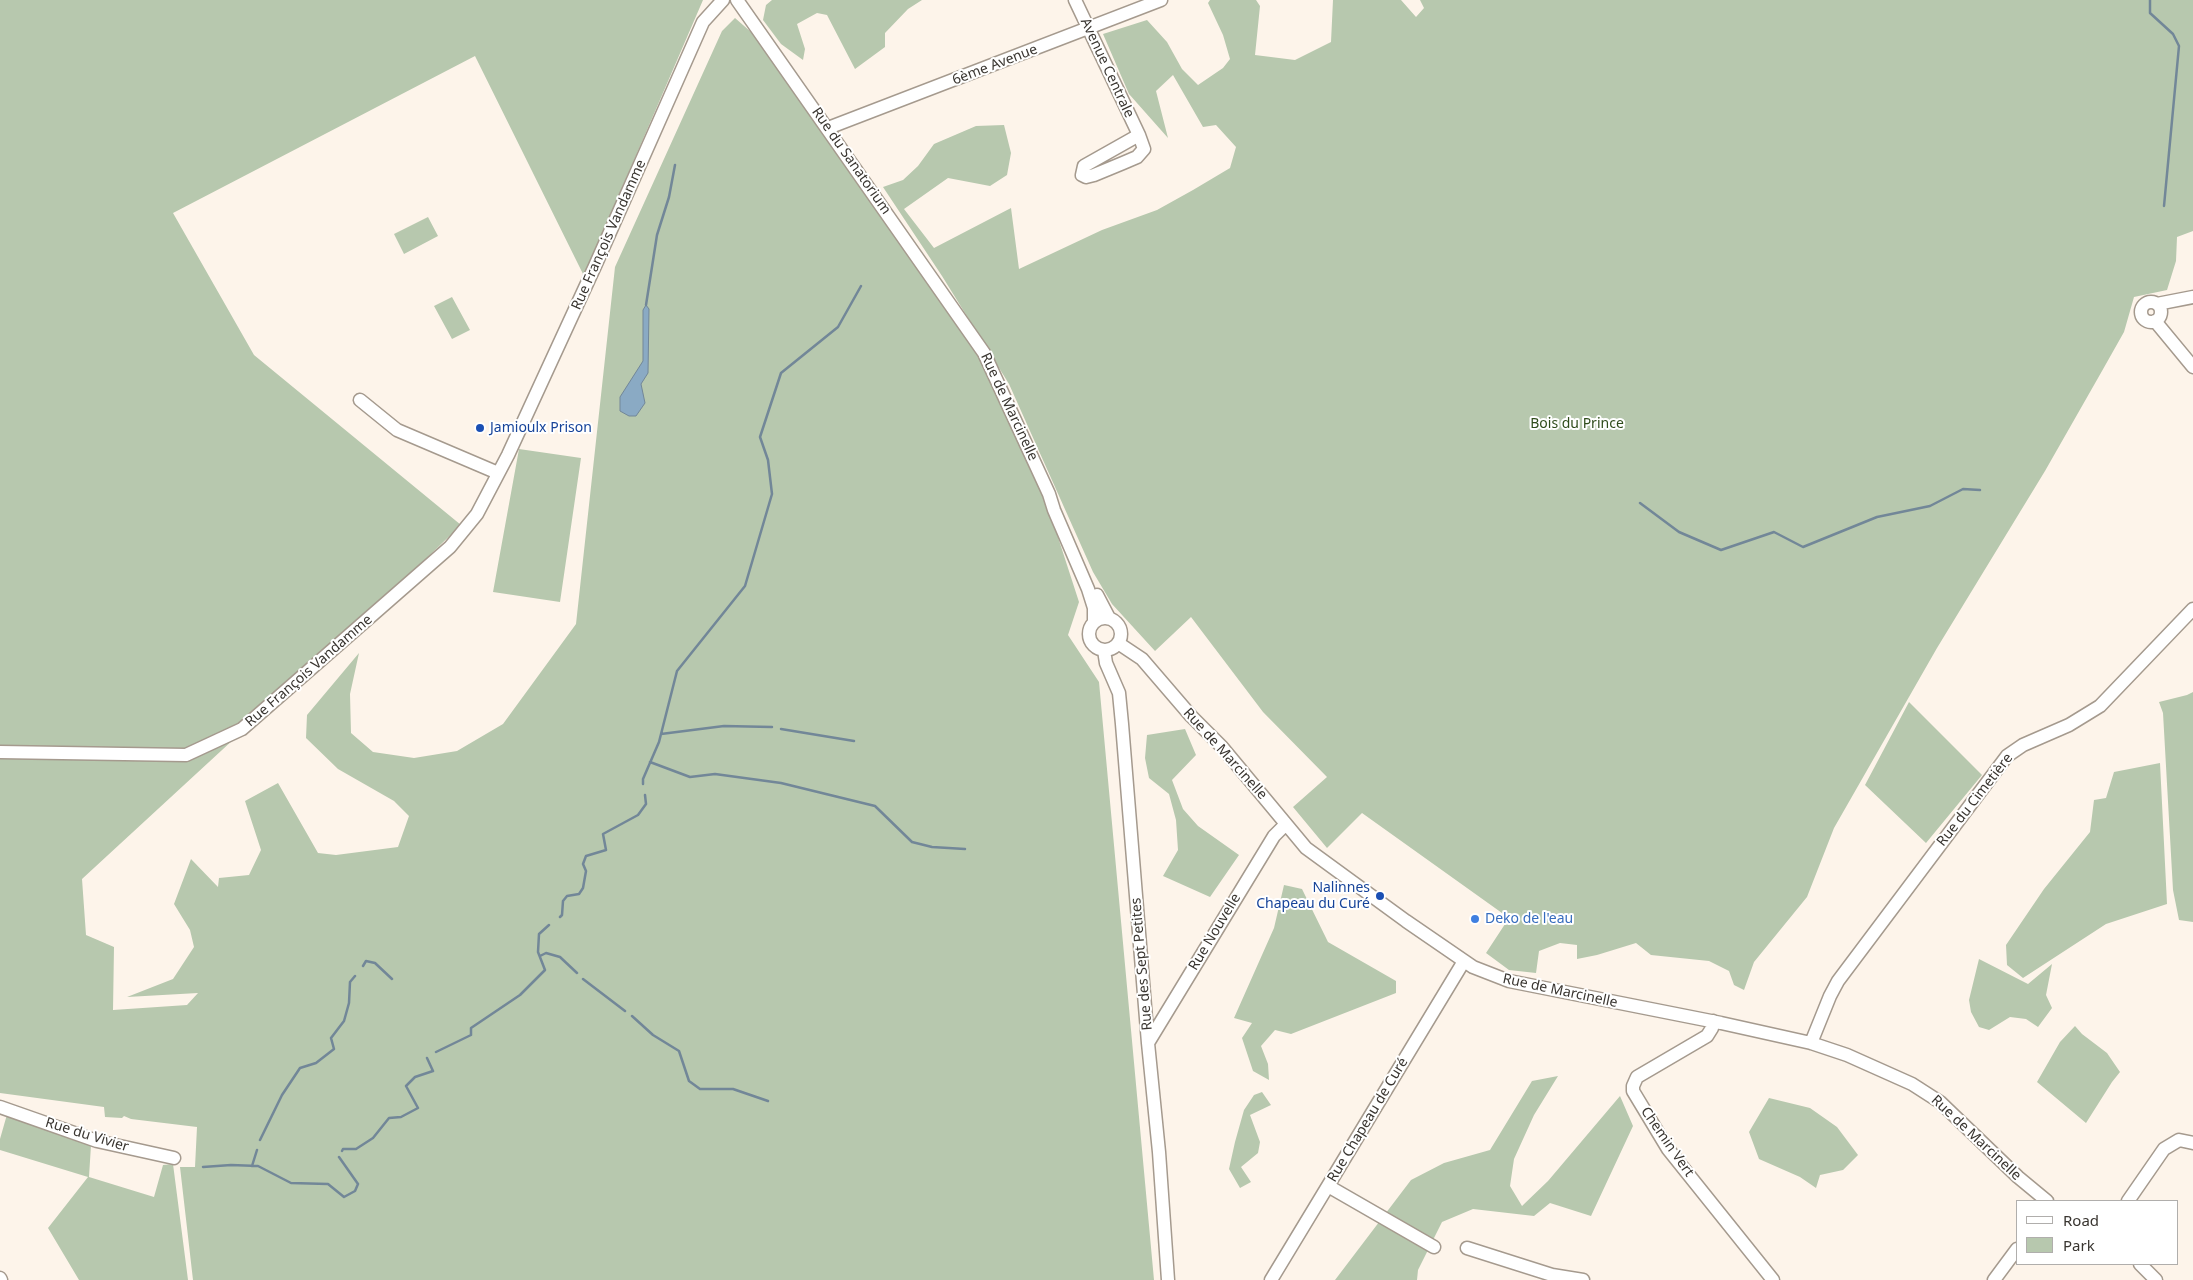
<!DOCTYPE html>
<html>
<head>
<meta charset="utf-8">
<style>
  body { margin:0 }
  #map { position:relative; width:2193px; height:1280px; overflow:hidden; background:#fdf4ea; font-family:"Noto Sans",sans-serif }
  canvas { display:block }
  .legend { position:absolute; left:2016px; top:1200px; width:162px; height:65px; box-sizing:border-box; background:#fff; border:1px solid #b0aeac; margin:0; padding:6px 9px; list-style:none; font-size:15px; color:#393530 }
  .legend li { display:flex; align-items:center; gap:10px; height:25px }
  .legend b { width:25px; border:1px solid #b0aeac }
</style>
</head>
<body>
<div id="map">
<canvas width="2193" height="1280"></canvas>
<ul class="legend">
<li><b style="height:6px;background:#fff"></b>Road</li>
<li><b style="height:14px;background:#b7c8ae"></b>Park</li>
</ul>
</div>
<script>
const ctx = document.querySelector('canvas').getContext('2d');
ctx.lineJoin = 'round';
function paint(path, color) {
  ctx.fillStyle = color;
  ctx.fill(path, 'evenodd');
}
function toPath(rows) {
  const path = new Path2D();
  for (const r of rows) {
    if (r.length === 3) {
      path.moveTo(r[0] + r[2], r[1]);
      path.arc(r[0], r[1], r[2], 0, 2 * Math.PI);
      continue;
    }
    path.moveTo(r[0], r[1]);
    for (let i = 2; i < r.length; i += 2) path.lineTo(r[i], r[i + 1]);
  }
  return path;
}
function stroke(path, color, width, dash) {
  ctx.strokeStyle = color;
  ctx.lineWidth = width;
  ctx.lineCap = dash ? 'butt' : 'round';
  ctx.setLineDash(dash || []);
  ctx.stroke(path);
}
function drawText(font, color, halo, rows, align = 'center') {
  ctx.font = font + ' "Noto Sans",sans-serif';
  ctx.lineWidth = 4;
  ctx.setLineDash([]);
  ctx.textBaseline = 'middle';
  ctx.strokeStyle = halo;
  ctx.fillStyle = color;
  for (const [text, x, y, turn = 0] of rows) {
    ctx.save();
    ctx.translate(x, y);
    ctx.rotate((+turn || 0) * Math.PI / 180);
    ctx.textAlign = isNaN(turn) ? turn : align;
    if (halo) ctx.strokeText(text, 0, 0);
    ctx.fillText(text, 0, 0);
    ctx.restore();
  }
}
const green = toPath([
  [0,0,703,0,584,276,475,56,173,213,254,355,461,525,336,645,82,879,86,935,114,947,113,1010,187,1005,198,993,127,997,173,979,194,947,190,930,174,904,191,859,218,887,219,878,249,875,261,850,245,801,278,783,318,853,336,855,398,847,409,816,394,801,338,769,306,738,307,715,359,653,350,694,351,733,373,752,414,758,457,751,503,724,576,624,615,267,722,31,735,18,759,39,976,347,1044,494,1079,602,1068,635,1099,682,1154,1280,193,1280,180,1167,195,1167,197,1127,131,1119,124,1116,122,1118,105,1117,104,1107,0,1093],
  [772,0,922,0,908,9,885,33,885,47,855,69,827,15,817,13,797,24,805,49,803,60,781,44,763,20,766,5],
  [1210,0,1256,0,1260,6,1255,55,1295,60,1331,42,1333,0,1401,0,1416,17,1424,8,1420,0,2193,0,2193,231,2177,237,2176,261,2167,290,2134,297,2124,332,2102,371,2045,471,1937,648,1834,828,1807,897,1754,962,1744,990,1734,985,1729,971,1709,961,1651,955,1636,943,1597,955,1577,959,1577,945,1560,943,1539,951,1536,973,1509,970,1486,953,1509,918,1362,813,1327,848,1293,807,1327,777,1263,712,1191,617,1155,651,1112,604,1093,572,1009,384,942,276,883,187,903,180,918,166,934,144,976,126,1004,125,1011,153,1007,175,990,186,948,178,904,209,934,248,1011,208,1019,269,1102,230,1157,210,1193,190,1230,168,1236,147,1216,125,1203,127,1173,75,1156,91,1168,138,1129,94,1103,34,1147,20,1167,42,1182,69,1198,85,1223,68,1230,59,1223,35,1208,3],
  [428,217,438,236,404,254,394,234],
  [452,297,470,330,452,339,434,306],
  [519,449,581,458,560,602,493,592],
  [2193,692,2193,922,2179,920,2173,890,2163,713,2159,702,2187,695],
  [1909,702,1982,775,1926,843,1865,785],
  [1185,729,1196,755,1172,780,1183,809,1198,826,1239,855,1210,897,1163,876,1178,850,1176,820,1169,794,1149,778,1145,758,1147,735],
  [2160,763,2167,904,2106,924,2023,978,2007,965,2006,945,2044,889,2090,832,2094,800,2106,798,2114,772],
  [1284,885,1302,889,1328,942,1396,981,1396,993,1291,1034,1275,1030,1261,1046,1268,1064,1269,1080,1253,1071,1242,1038,1252,1023,1234,1018,1274,928],
  [1979,959,2028,984,2052,964,2046,995,2052,1008,2038,1027,2026,1019,2010,1017,1989,1030,1979,1027,1971,1012,1969,1000],
  [2075,1026,2082,1034,2107,1053,2120,1072,2112,1082,2086,1123,2037,1082,2060,1042],
  [1558,1076,1534,1115,1514,1159,1510,1186,1522,1206,1548,1181,1620,1096,1633,1126,1591,1216,1550,1203,1534,1216,1473,1209,1442,1222,1418,1270,1417,1280,1335,1280,1411,1180,1444,1163,1490,1150,1532,1081],
  [1262,1092,1271,1105,1250,1115,1260,1142,1258,1153,1241,1167,1251,1182,1240,1188,1229,1169,1235,1142,1244,1110,1254,1095],
  [1769,1098,1810,1108,1837,1127,1858,1155,1843,1170,1820,1175,1816,1188,1800,1177,1759,1159,1749,1132],
  [8,1111,91,1145,89,1177,154,1197,163,1165,173,1164,188,1280,79,1280,48,1228,88,1177,0,1150,0,1139]
]);
const water = toPath([
  [646,305,649,309,648,373,641,384,645,403,636,416,629,416,620,411,620,397,643,361,643,310,646,305]
]);
const stream = toPath([
  [2150,0,2150,13,2173,34,2179,46,2164,206],
  [646,305,657,235,669,197,675,165],
  [1640,503,1679,532,1721,550,1774,532,1803,547,1877,517,1930,506,1963,489,1980,490],
  [781,729,854,741],
  [661,734,724,726,772,727],
  [650,762,690,777,715,774,781,783,875,806,912,842,932,847,965,849],
  [643,784,643,779,659,742,677,671,745,586,772,494,768,460,760,437,781,373,838,327,861,286],
  [560,917,562,915,563,901,567,896,579,894,583,888,586,871,583,864,586,856,606,850,603,834,638,815,646,804,645,795],
  [540,956,546,953,560,957,577,973],
  [363,966,366,961,375,963,392,979],
  [583,979,625,1011],
  [632,1016,653,1035,679,1051,689,1081,700,1089,733,1089,768,1101],
  [436,1052,471,1035,471,1028,520,995,545,970,538,952,539,934,549,925],
  [260,1140,282,1095,300,1068,316,1063,334,1049,331,1038,344,1021,349,1003,350,982,355,976],
  [342,1151,343,1149,356,1149,373,1138,389,1118,401,1117,418,1108,406,1086,415,1077,433,1071,427,1058],
  [252,1166,257,1150],
  [203,1167,231,1165,258,1166,291,1183,328,1184,344,1197,355,1191,358,1184,339,1157]
]);
const minor = toPath([
  [737,0,984,353,1049,494,1054,510,1088,589,1094,608,1094,621],
  [1075,0,1139,135,1144,149,1137,157,1123,163,1094,175,1086,177,1082,175,1084,166,1139,135],
  [828,128,1161,0],
  [2151,312,10],
  [2157,304,2193,297],
  [2155,321,2193,367],
  [360,400,397,430,498,473],
  [1097,595,1109,618],
  [1105,634,16],
  [1118,643,1142,659,1191,716,1222,747,1306,848,1406,921,1473,967,1509,981,1721,1023,1811,1043,1847,1055,1912,1084,1940,1102,2018,1177,2047,1201],
  [1104,650,1106,663,1119,693,1122,724,1148,1043,1159,1152,1168,1280],
  [0,752,186,755,242,729,450,547,477,514,508,455,595,266,703,22,723,0],
  [1713,1021,1712,1028,1707,1036,1637,1077,1633,1086,1633,1091,1668,1149,1773,1280],
  [1148,1043,1274,836,1286,824],
  [1811,1043,1830,996,1838,981,2007,756,2023,745,2069,725,2100,706,2193,609],
  [0,1107,97,1141,174,1158],
  [1328,1186,1434,1247],
  [2128,1201,2164,1149,2179,1140,2193,1143],
  [1467,1248,1552,1275,1583,1280],
  [2140,1264,2156,1280],
  [0,1278,1,1280],
  [1271,1280,1464,961],
  [1994,1280,2017,1249]
]);
const markers = [
  [480,428,5,"#1a4fb4"],
  [1380,896,5,"#1a4fb4"],
  [1475,919,5,"#3f7fe0"]
];
const streetNames = [
  ["6ème Avenue",995,65,-21],
  ["Avenue Centrale",1107,68,65],
  ["Rue du Sanatorium",851,161,55],
  ["Rue François Vandamme",609,235,-66],
  ["Rue de Marcinelle",1009,407,65],
  ["Rue François Vandamme",309,671,-41],
  ["Rue de Marcinelle",1225,754,48],
  ["Rue du Cimetière",1975,800,-52],
  ["Rue Nouvelle",1215,932,-59],
  ["Rue des Sept Petites",1142,964,-95],
  ["Rue de Marcinelle",1560,991,12],
  ["Rue Chapeau de Curé",1368,1120,-59],
  ["Rue du Vivier",87,1135,17],
  ["Rue de Marcinelle",1976,1138,43],
  ["Chemin Vert",1667,1142,55]
];
const parkNames = [
  ["Bois du Prince",1577,424]
];
const transitNames = [
  ["Jamioulx Prison",490,428],
  ["Nalinnes",1370,888,"right"],
  ["Chapeau du Curé",1370,904,"right"]
];
const shopNames = [
  ["Deko de l'eau",1485,919]
];
paint(green, '#b7c8ae');
paint(water, '#8aaac4');
stroke(water, '#728798', 1);
stroke(stream, '#728798', 2.5);
stroke(minor, '#a59a8e', 15);
stroke(minor, '#fff', 12);
for (const [x, y, r, color] of markers) {
  const dot = new Path2D();
  dot.arc(x, y, r, 0, 2 * Math.PI);
  ctx.fillStyle = color;
  ctx.fill(dot);
  stroke(dot, '#fff', 2);
}
drawText('14px', '#393530', '#fff', streetNames);
drawText('14px', '#2f4c1b', '#fff', parkNames);
drawText('14px', '#164399', '#fff', transitNames, 'left');
drawText('14px', '#366cbe', '#fff', shopNames, 'left');
</script>
</body>
</html>
